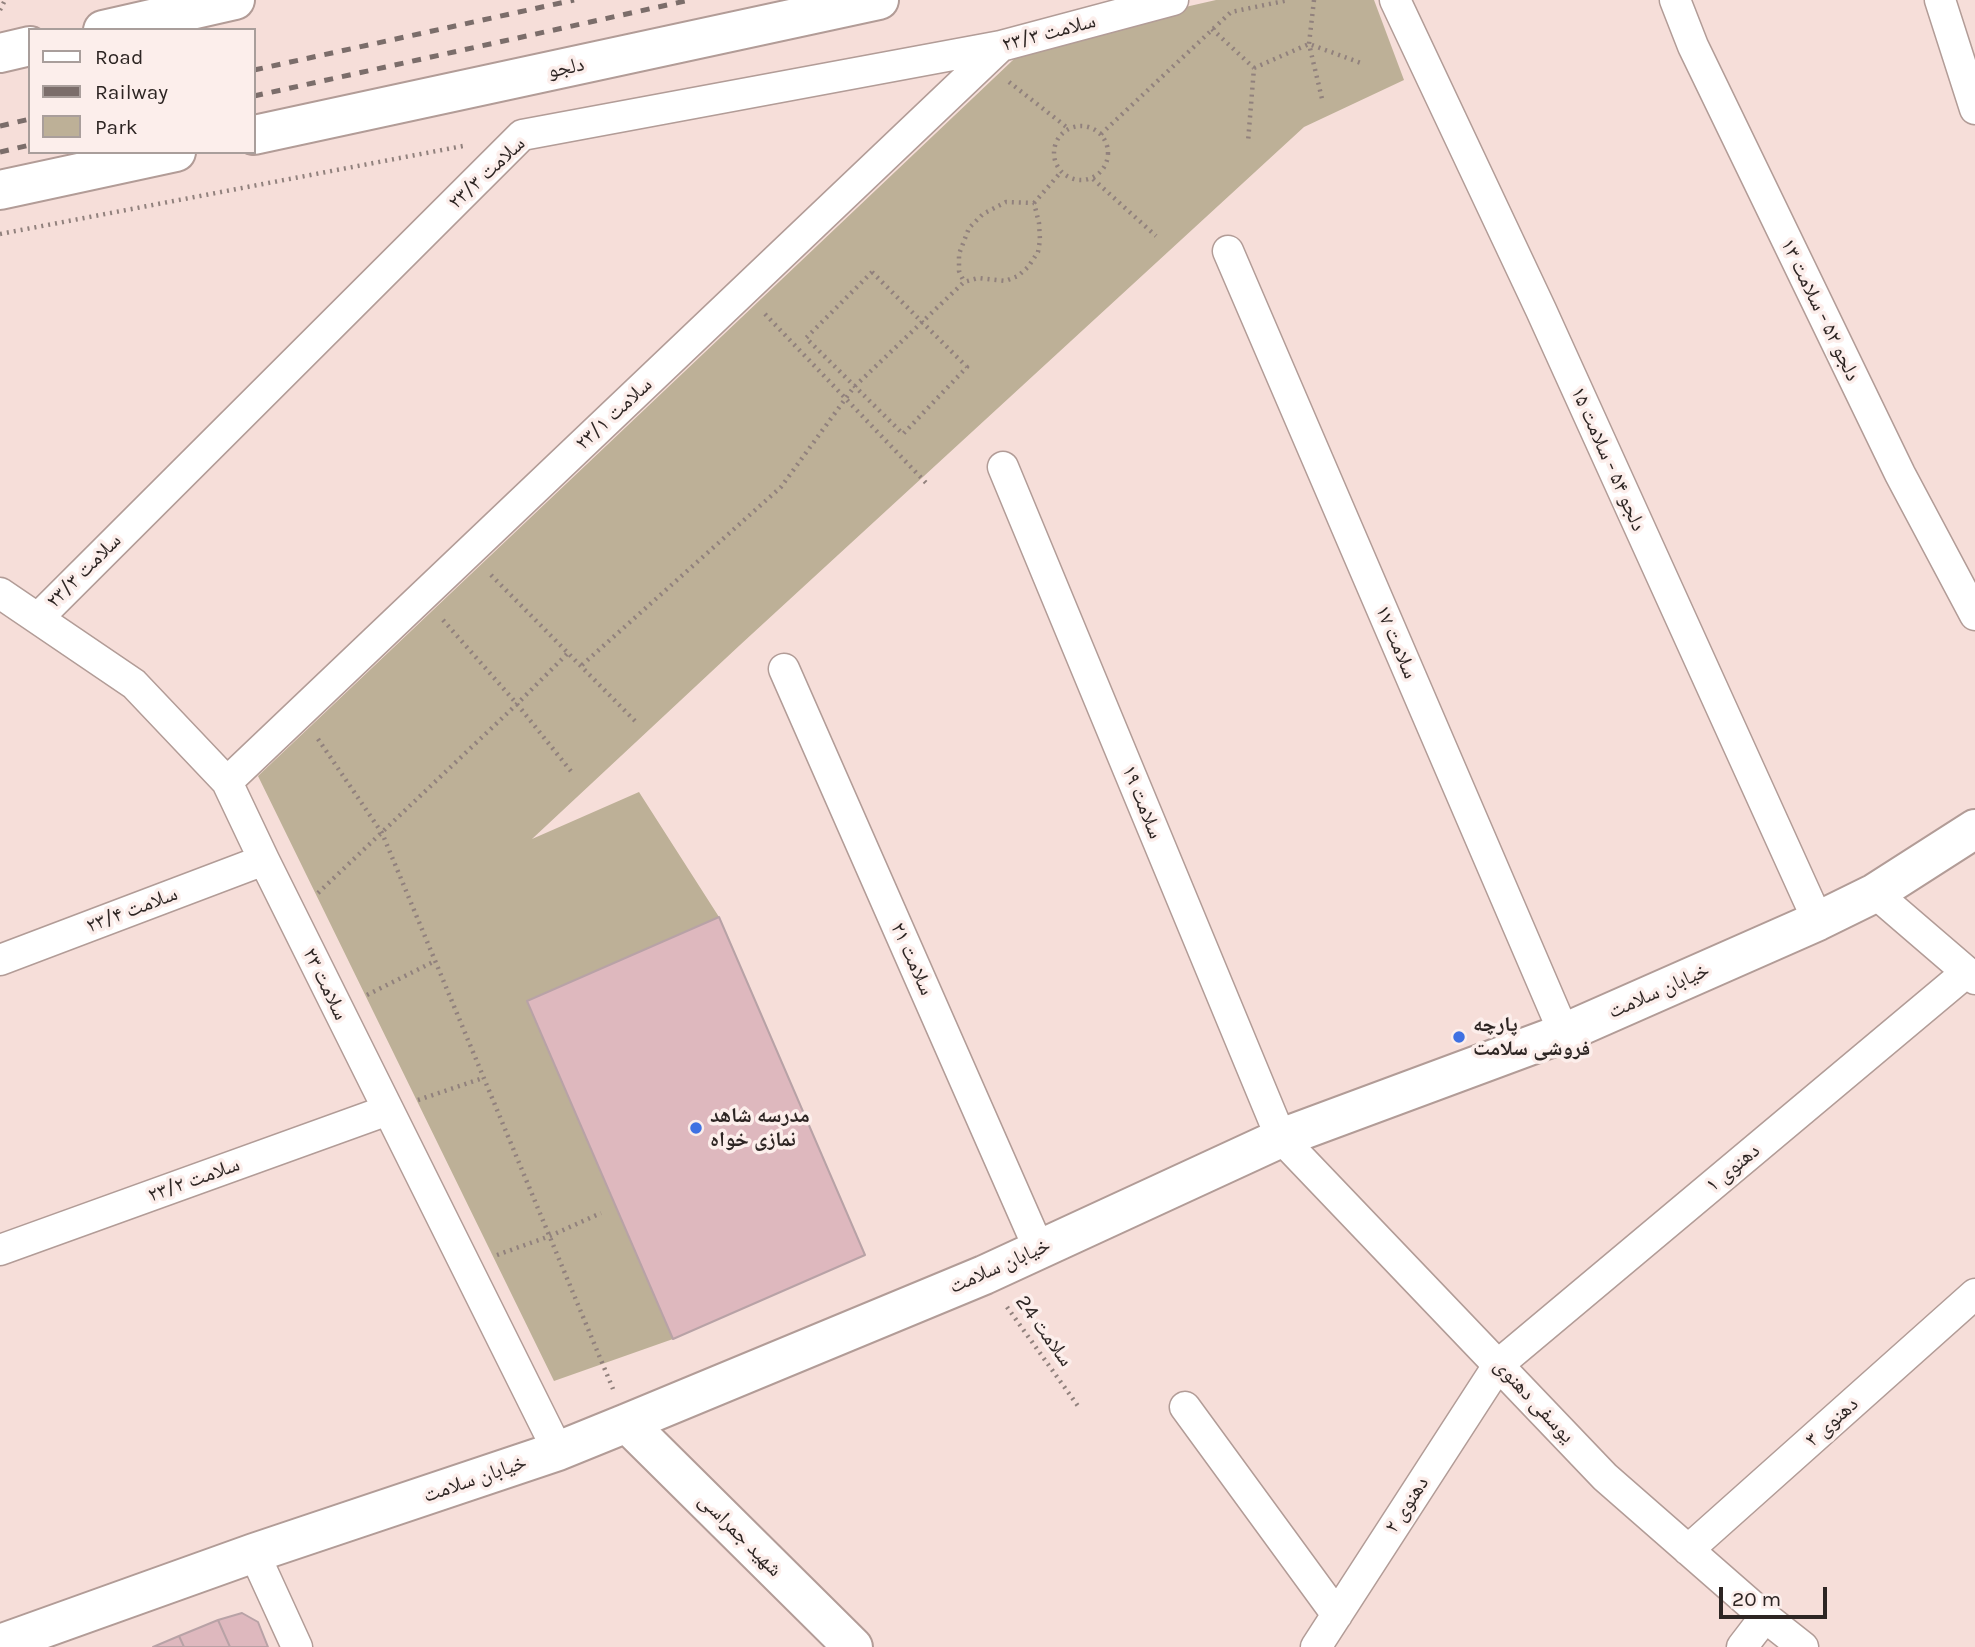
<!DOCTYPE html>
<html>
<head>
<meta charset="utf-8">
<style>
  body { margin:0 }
  #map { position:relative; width:1975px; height:1647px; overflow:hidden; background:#f6ded9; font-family:Karla,sans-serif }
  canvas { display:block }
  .legend { position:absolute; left:28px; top:28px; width:228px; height:126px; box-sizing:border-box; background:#fceeeb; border:2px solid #a99e9b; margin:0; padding:9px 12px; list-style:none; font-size:21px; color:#2d2523 }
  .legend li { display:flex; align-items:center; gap:14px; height:35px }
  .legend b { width:35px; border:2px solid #a99e9b }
  .scale { position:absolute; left:1719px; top:1587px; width:108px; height:32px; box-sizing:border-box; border:4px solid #2d2523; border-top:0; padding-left:9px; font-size:21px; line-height:24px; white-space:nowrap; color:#2d2523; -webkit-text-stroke:5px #fceeeb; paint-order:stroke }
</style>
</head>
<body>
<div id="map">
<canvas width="1975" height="1647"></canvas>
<ul class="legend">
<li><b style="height:9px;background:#fff"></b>Road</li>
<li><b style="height:9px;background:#7b6d6a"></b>Railway</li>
<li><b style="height:19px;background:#bdb097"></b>Park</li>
</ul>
<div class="scale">20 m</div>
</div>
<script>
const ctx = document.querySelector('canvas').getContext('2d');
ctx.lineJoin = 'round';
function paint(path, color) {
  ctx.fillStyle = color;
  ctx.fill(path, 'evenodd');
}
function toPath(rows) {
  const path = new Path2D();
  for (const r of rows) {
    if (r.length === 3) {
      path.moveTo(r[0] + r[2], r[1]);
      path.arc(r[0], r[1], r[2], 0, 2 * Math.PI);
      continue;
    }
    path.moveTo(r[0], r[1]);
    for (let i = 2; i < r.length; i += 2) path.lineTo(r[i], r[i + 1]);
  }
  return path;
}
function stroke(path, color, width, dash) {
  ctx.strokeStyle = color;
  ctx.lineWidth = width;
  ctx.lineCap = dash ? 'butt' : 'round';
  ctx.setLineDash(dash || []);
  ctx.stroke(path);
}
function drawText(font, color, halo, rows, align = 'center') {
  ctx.font = font + ' Karla,"Noto Naskh Arabic",sans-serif';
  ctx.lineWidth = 7;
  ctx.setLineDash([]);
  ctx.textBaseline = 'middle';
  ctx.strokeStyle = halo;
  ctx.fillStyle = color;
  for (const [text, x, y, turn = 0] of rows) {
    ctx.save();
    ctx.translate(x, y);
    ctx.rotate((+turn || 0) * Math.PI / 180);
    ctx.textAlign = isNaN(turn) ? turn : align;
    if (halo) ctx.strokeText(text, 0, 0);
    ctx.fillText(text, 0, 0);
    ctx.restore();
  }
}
const green = toPath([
  [1216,0,1374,0,1404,80,1304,127,740,645,532,839,639,792,719,917,527,1001,673,1339,554,1381,258,776,1032,42]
]);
const building = toPath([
  [719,917,865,1255,673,1339,527,1001,719,917],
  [242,1613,258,1622,268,1647,230,1647,218,1620,242,1613],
  [218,1620,230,1647,184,1647,179,1636,218,1620],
  [179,1636,184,1647,153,1647,179,1636]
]);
const path = toPath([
  [1314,0,1309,44,1323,103],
  [0,10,5,0],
  [1212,29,1254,68,1248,142],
  [1254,68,1309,44,1361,63],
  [1009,82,1069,129],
  [1081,153,27],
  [1101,134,1231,12,1289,0],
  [1093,179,1156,236],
  [1034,203,1061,172],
  [0,234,463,146],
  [872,272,967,367,903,434,806,338,872,272],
  [765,314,929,486],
  [491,575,636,722],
  [443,620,517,704,574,775],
  [582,665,781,487,854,387,964,282,978,278,1005,281,1018,276,1028,267,1038,252,1040,240,1039,223,1034,203,1006,202,983,214,969,228,959,254,959,271,964,282],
  [318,739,382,833,613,1389],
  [318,893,517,704,567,654],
  [367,995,435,961],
  [418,1100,483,1078],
  [497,1255,550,1236,601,1213],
  [1007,1307,1078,1406]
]);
const street = toPath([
  [1395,0,1541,310,1818,921],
  [1675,0,1693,46,1900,474,1975,615],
  [1940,0,1975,109],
  [1228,251,1564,1033],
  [1003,467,1281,1138,1605,1477,1765,1617,1803,1647],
  [0,593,134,684,227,782,264,860,558,1451],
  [38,618,522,135,1001,46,1173,0],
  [784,669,1039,1249],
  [227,782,1001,46],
  [1875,893,1975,979],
  [0,960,264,860],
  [0,1250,388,1110],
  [1185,1407,1337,1615],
  [1688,1550,1975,1294],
  [254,1553,297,1647],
  [1316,1647,1499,1364,1967,972],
  [1742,1647,1765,1617]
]);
const secondary = toPath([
  [103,30,235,0],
  [0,53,30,46],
  [254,135,879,0],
  [0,190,176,152],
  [627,1423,853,1647],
  [0,1644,254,1553,558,1451,627,1423,984,1275,1281,1138,1564,1033,1818,921,1875,893,1975,829]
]);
const rail = toPath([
  [254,70,574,0],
  [254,96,690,0],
  [0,126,30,119],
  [0,152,30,145]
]);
const markers = [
  [1459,1037,7,"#3f71e2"],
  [696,1128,7,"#3f71e2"]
];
const streetNames = [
  ["سلامت ۲۳/۳",1049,33,-15],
  ["دلجو",566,68,-12],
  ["سلامت ۲۳/۳",487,173,-43],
  ["دلجو ۵۲ - سلامت ۱۳",1820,310,64],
  ["سلامت ۲۳/۱",614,414,-43],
  ["دلجو ۵۴ - سلامت ۱۵",1608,459,66],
  ["سلامت ۲۳/۳",84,571,-45],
  ["سلامت ۱۷",1396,642,67],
  ["سلامت ۱۹",1142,802,68],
  ["سلامت ۲۳/۴",132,910,-21],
  ["سلامت ۲۱",912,959,66],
  ["سلامت ۲۳",325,984,64],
  ["خیابان سلامت",1659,991,-24],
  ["دهنوی ۱",1733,1168,-40],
  ["سلامت ۲۳/۲",194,1180,-20],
  ["خیابان سلامت",1000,1266,-24],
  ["سلامت 24",1044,1331,54],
  ["یوسفی دهنوی",1534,1401,47],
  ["دهنوی ۳",1832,1422,-42],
  ["خیابان سلامت",475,1479,-19],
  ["دهنوی ۲",1407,1505,-57],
  ["شهید جمراسی",740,1535,45]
];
const poiNames = [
  ["پارچه",1473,1025],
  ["فروشی سلامت",1473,1049],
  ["مدرسه شاهد",710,1116],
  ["نمازی خواه",710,1140]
];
paint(green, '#bdb097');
paint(building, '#deb8be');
stroke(building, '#b8a2a6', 2);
stroke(street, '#b29c97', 33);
stroke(secondary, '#b29c97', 42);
stroke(path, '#91817d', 4.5, [2, 5]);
stroke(street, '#fff', 30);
stroke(secondary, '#fff', 38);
stroke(rail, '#7b6d6a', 5, [9, 9]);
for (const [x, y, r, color] of markers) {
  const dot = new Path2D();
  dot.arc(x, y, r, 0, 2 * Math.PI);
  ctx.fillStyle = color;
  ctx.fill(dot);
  stroke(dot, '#fceeeb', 2.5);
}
drawText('21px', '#2d2523', '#fceeeb', streetNames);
drawText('bold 21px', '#2d2523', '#fceeeb', poiNames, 'left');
</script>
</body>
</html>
